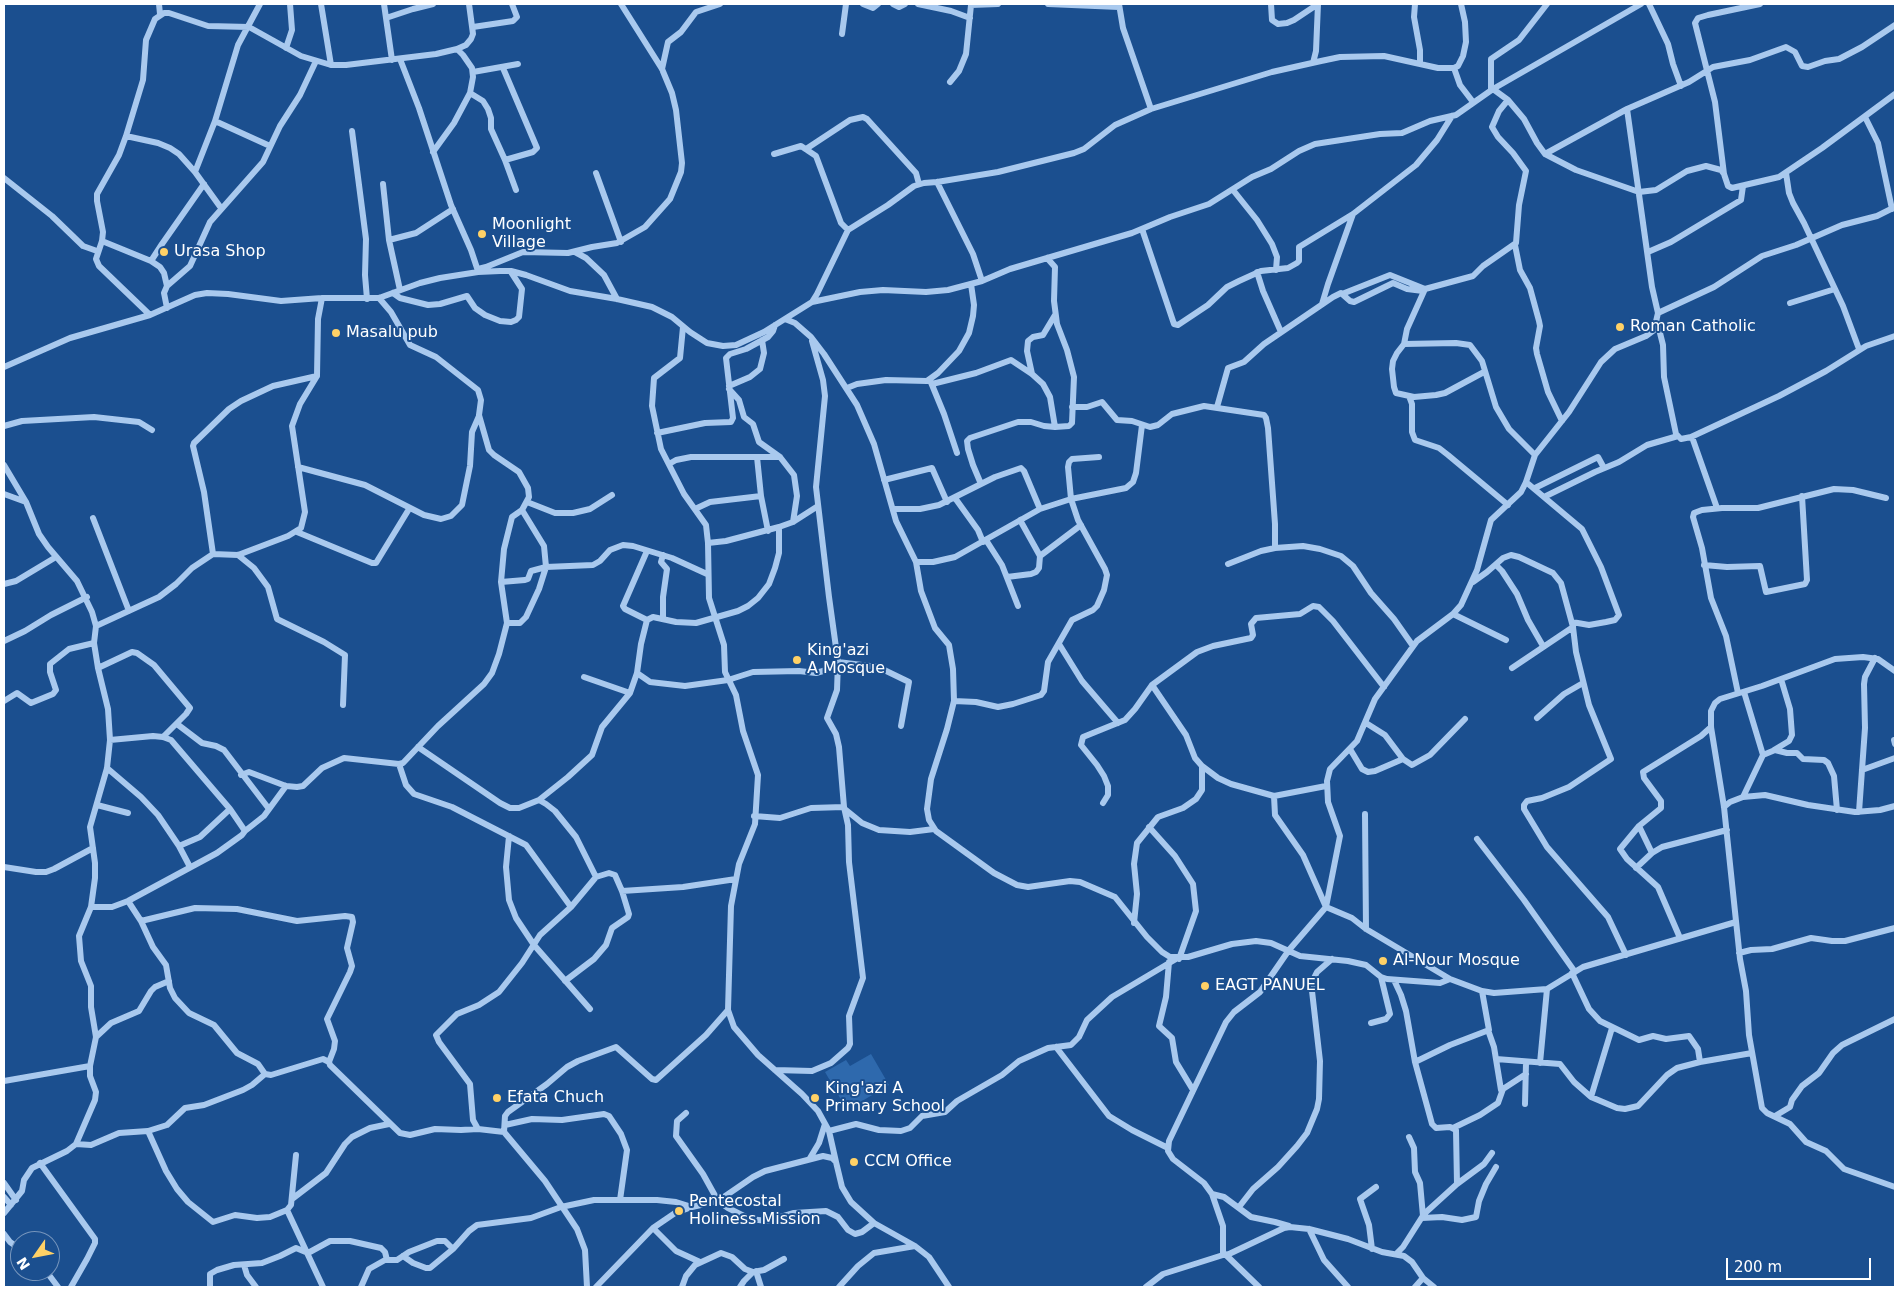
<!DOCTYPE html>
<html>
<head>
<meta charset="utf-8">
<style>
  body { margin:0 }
  #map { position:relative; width:1899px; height:1291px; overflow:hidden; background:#1b4f8f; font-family:"DejaVu Sans",sans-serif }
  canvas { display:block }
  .frame { position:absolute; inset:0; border:5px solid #fff; pointer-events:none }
  .north { position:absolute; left:10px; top:1231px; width:50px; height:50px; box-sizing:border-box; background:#1b4f8f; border:1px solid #7695bc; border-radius:50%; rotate:237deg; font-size:14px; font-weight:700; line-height:20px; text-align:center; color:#fff }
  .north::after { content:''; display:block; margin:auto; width:18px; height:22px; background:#ffd166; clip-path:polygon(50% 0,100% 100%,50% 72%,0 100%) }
  .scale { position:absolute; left:1726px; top:1258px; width:145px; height:22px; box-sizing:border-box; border:2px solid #fff; border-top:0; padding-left:6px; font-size:15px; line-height:18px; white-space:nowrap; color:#fff; -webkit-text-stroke:4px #1b4f8f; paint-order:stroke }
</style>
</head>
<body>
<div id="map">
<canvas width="1899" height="1291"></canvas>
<div class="frame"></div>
<div class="north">N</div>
<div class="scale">200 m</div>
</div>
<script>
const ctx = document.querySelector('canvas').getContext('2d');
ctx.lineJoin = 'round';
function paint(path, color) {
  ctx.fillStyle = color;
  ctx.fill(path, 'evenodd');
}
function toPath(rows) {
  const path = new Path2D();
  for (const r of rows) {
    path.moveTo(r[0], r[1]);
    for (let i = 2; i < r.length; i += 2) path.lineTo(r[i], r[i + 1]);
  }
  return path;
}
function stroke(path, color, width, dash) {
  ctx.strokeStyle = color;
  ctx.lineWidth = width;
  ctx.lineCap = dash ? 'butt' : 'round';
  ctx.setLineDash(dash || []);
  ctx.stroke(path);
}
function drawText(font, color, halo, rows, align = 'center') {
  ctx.font = font + ' "DejaVu Sans",sans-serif';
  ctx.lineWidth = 4;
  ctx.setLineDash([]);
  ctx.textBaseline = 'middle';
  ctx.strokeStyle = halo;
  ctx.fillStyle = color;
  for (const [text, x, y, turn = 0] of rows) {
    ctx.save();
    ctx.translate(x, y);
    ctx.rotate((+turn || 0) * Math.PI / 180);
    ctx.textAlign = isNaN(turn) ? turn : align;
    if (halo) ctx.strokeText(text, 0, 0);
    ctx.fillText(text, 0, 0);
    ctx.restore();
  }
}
const green = toPath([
  [871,1054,889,1085,847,1110,825,1072,846,1060,850,1066]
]);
const minor = toPath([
  [159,4,160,14],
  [321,4,331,65],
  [384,4,392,60],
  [863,4,873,8,878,4],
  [893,4,899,7,905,4],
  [918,4,951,11,970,18],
  [1048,4,1119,7],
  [1119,4,1123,28,1151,109],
  [1271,4,1272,20,1278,24,1287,23,1294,20,1318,4],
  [1415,4,1414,17,1420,50,1420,64],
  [1649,4,1668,44,1673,64,1681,86],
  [386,18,413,9,433,4],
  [473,27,513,21,517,17,512,4],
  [842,34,846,4],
  [286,48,292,30,290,4],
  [400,59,419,108,451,205,471,250,478,271],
  [1313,63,1316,51,1318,4],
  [503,68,537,148,533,152,505,160],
  [1454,68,1460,85,1473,102],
  [662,69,668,42,681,32,696,12,720,4],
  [473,72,518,64],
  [950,82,959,71,966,54,971,5,998,4],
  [1493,89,1508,100,1524,119,1537,143,1545,154,1576,170,1639,192,1656,190,1687,171,1706,166,1721,170,1724,174,1728,186,1732,188,1779,177,1822,148,1895,94],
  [1491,90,1491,59,1519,40,1547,4],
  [470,93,483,101,488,109,491,118,491,129,505,160,516,190],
  [1508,100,1499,111,1492,127,1498,137,1513,153,1526,171,1519,205,1516,243,1483,266,1473,276,1425,289,1407,329,1404,344,1456,343,1470,345,1482,361,1496,407,1509,429,1535,455],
  [1865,117,1878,143,1892,209],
  [215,121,270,146],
  [352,131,366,239,365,275,367,299],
  [126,136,158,143,170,148,179,154,195,172,221,208],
  [806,149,850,120,863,117,867,119,916,173,919,184],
  [433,152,454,123,470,93,473,77,472,68,463,55,457,49],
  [774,154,801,146,816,156,841,223,848,230],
  [1545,154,1627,109,1689,82,1713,67,1750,60,1786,47,1795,52,1802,66,1808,67,1825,61,1839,59,1862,47,1895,25],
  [195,172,215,121,238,45,260,4],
  [596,173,621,242],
  [1786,173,1789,193,1793,203,1804,223,1843,306,1859,349],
  [1724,174,1715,102,1695,23,1698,18,1708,15,1760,4],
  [4,178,52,216,83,246,97,251],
  [937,182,973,254,982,281],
  [383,184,389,240,400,290],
  [1233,190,1257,220,1272,244,1277,257,1276,270],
  [1142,229,1174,324,1178,325,1208,305,1227,287,1239,281,1261,271,1288,268,1297,263,1299,261,1299,247,1353,214,1416,165,1437,140,1452,116],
  [389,240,416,233,453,209],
  [102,241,151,261,160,267,164,273,167,286],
  [1515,245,1520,270,1530,288,1539,321,1540,326,1536,348,1537,354,1548,392,1562,421],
  [575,252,586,258,604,275,617,299],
  [1648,252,1671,242,1741,200,1743,186],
  [151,261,162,244,204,184],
  [478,269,486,267,523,252,568,253,592,247,617,243,645,227,670,199,681,172,682,163,676,110,672,93,662,69,621,4],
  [1257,272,1263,291,1281,332],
  [393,293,400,298,428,305,440,304,467,296,475,308,485,315,500,321,511,322,516,320,519,317,522,289,511,272],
  [1342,294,1390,275,1425,289],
  [379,298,391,312,410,345,436,357,478,390,481,400,479,415,489,450,494,455,519,472,528,488,529,497,522,510,544,546,546,567,539,589,526,617,520,623,507,623],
  [812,302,860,292,883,290,926,292,948,290,982,281,1010,269,1132,233,1170,217,1209,204,1252,177,1271,169,1299,151,1315,144,1380,134,1402,133,1430,121,1456,115,1493,89,1641,4],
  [1790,303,1835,289],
  [1322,304,1328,284,1353,214],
  [167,308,164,293,167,286,190,266,210,222,263,162,280,126,300,95,316,61],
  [1658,313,1714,287,1762,256,1796,245,1842,225,1877,216,1895,207],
  [150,315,99,266,96,259,102,241,103,232,97,201,97,194,119,155,126,136,143,80,146,40,155,19,164,13,169,13,208,26,249,27,301,56,331,65,346,65,436,54,457,49,466,45,471,39,473,34,469,4],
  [785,319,795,323,811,337,824,354,857,405,874,444,896,521,916,562,921,591,935,628,949,645,953,669,954,701,947,729,931,779,927,809,929,820,936,831,994,873,1017,885,1028,887,1070,881,1080,882,1115,897,1147,937,1162,952,1170,957,1188,957,1232,944,1256,941,1271,943,1300,956,1348,961,1366,965,1381,977,1387,979,1440,983,1450,979],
  [1657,321,1663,345,1664,377,1676,434,1681,439,1691,437,1779,396,1826,371,1866,346,1895,336],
  [683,327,680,358,654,378,652,406,661,449,684,494,706,525,708,543,709,598,724,645,725,672,736,695,743,731,758,775,755,824,739,864,731,906,728,1010,734,1027,758,1055,802,1094,818,1111,829,1131,836,1162],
  [1404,344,1397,353,1393,361,1392,369,1394,387,1396,393,1414,397,1436,395,1445,393,1484,372],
  [4,367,70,338,150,315,195,295,207,293,228,294,281,301,322,298,379,298,420,283,440,278,478,272,500,271,511,271,526,275,570,291,617,299,652,307,672,317,690,332,707,343,723,346,736,345,764,332,812,302,817,294,848,230,888,205,914,186,924,183,937,182,998,172,1074,153,1084,149,1115,125,1151,109,1272,72,1321,61,1340,57,1384,56,1438,68,1454,68,1458,66,1463,56,1466,42,1465,22,1461,4],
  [1032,374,1027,351,1028,341,1033,337,1043,335,1055,315],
  [930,380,944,414,957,453],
  [932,384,976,373,1011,360,1032,374,1043,384,1050,397,1055,427],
  [729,386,750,377,760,369,764,353,762,340],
  [847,388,857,384,886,380,927,381,938,373,959,351,969,333,973,316,974,305,971,284],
  [729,389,739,400,744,417,753,424,759,442,780,457,794,475,797,496,793,522],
  [1409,396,1412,404,1412,432,1415,440,1439,448,1448,455,1508,505],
  [1072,407,1087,407,1102,402,1117,420,1132,421,1150,427,1158,425,1172,414,1204,406,1264,415,1266,418,1268,428,1275,524,1275,548],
  [1217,407,1228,368,1244,362,1264,344,1333,297,1341,293,1350,301,1354,302,1393,283,1407,289,1423,291],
  [4,426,22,421,94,417,139,422,152,430],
  [657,433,705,423,731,422,733,418,726,358,730,354,746,349,768,337,773,331,775,325],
  [1692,437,1717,508],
  [757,457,761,496,768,531],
  [669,464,676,460,691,457,780,457],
  [4,465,26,502,39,534,48,547,77,581,92,612,96,626,94,643,98,668,108,709,110,740,107,768,90,827,95,863,95,878,91,907,79,936,81,961,91,986,91,1007,96,1037,90,1066,90,1076,96,1092,95,1100,76,1144,67,1151,32,1168,24,1180,22,1191,4,1213],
  [298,467,365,485,424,515,441,519,451,516,462,505,470,466,472,432,479,416],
  [884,480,932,468,947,502],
  [1526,482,1582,529,1601,567,1619,615,1615,620,1606,622,1589,625,1572,622],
  [981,484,973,465,968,449,967,441,970,438,1018,422,1031,422,1044,426,1055,427,1069,426,1072,423,1074,377,1067,350,1057,324,1054,301,1055,267,1047,258],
  [1535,488,1598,457,1604,468],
  [4,494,26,502],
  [1544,497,1595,472,1619,462,1647,445,1678,436],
  [955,498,978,530,983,542],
  [527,502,555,513,573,513,590,509,612,495],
  [695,509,710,502,761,496],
  [893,509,920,509,939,505,995,477,1021,468,1024,471,1040,509],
  [93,518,129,611],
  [297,532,372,563,376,563,409,509],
  [986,540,1002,565,1018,606],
  [708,543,726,541,779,527,793,522,818,506],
  [213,554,204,492,193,446,194,443,229,409,241,401,273,386,317,376],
  [238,555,254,568,268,587,277,619,324,642,345,655,343,705],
  [1040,556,1081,525],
  [916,562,933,562,955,557,1040,509,1071,499,1126,488,1133,482,1136,473,1142,425],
  [1228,564,1261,551,1275,548,1303,546,1320,549,1341,556,1353,566,1371,593,1394,619,1413,646],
  [1496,565,1502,571,1517,594,1528,620,1543,646],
  [1704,565,1727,567,1760,566,1766,592,1805,584,1807,580,1802,496],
  [1007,577,1031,574,1036,572,1039,568,1040,556,1020,520],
  [501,582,525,580,528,579,531,571,546,567,593,565,600,561,610,550,623,545,633,546,672,558,707,574],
  [1473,582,1487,572,1503,558,1511,555,1519,557,1553,573,1561,583,1573,627,1576,652,1589,705,1611,759,1569,787,1542,798,1527,801,1524,805,1524,809,1547,847,1608,917,1626,955],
  [4,584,16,581,56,557],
  [1453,614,1506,640],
  [663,618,663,597,667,569,661,562,663,555],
  [647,620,625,609,623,606,647,551],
  [96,626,159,597,176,584,192,568,213,554,238,555,288,536,301,528,305,512,292,426,300,404,317,376,318,319,322,298],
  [4,641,25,631,51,615,87,597],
  [1059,644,1082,681,1118,723],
  [98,668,132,652,137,653,154,665,190,708,186,714,163,737],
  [1512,668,1573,627],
  [1895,671,1878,659,1863,657,1835,659,1762,686,1720,699,1715,703,1711,711,1711,727,1724,807,1740,959,1746,991,1749,1035,1762,1108,1767,1113,1790,1124,1806,1142,1826,1151,1844,1169,1895,1187],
  [637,673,650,682,685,686,728,680,753,672,799,671,816,673,823,671,838,662,878,667,909,682,901,726],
  [584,677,630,693],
  [1152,685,1186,735,1195,758,1202,766,1218,778,1231,784,1274,796,1326,786],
  [1744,692,1763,755],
  [1738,693,1726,636,1711,598,1702,548,1693,517,1694,513,1702,510,1722,508,1758,508,1834,489,1853,490,1886,498],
  [4,701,17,693,31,703,53,694,56,690,50,672,50,664,69,649,94,643],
  [954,701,976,702,998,707,1013,704,1041,695,1044,691,1048,662,1072,620,1093,610,1097,606,1104,590,1107,575,1105,569,1078,520,1071,499,1068,467,1069,462,1072,459,1099,457],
  [1537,718,1564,694,1583,683],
  [1366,723,1385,735,1403,759,1412,765,1430,755,1465,719],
  [177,724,202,743,216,746,224,750,269,809],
  [1894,740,1895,744],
  [418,747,500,803,510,808,519,808,539,800,546,804,555,811,576,837,596,877,571,907,540,935,522,963,499,992,479,1005,457,1014,436,1035,439,1042,470,1084,473,1120,478,1129],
  [1350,749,1362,769,1368,772,1375,771,1403,759],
  [1774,750,1789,741,1792,735,1790,709,1781,679],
  [399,764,406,785,414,794,452,807,526,845,571,907],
  [107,768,141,797,158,815,179,846,190,867],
  [1862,770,1895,758],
  [241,775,249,772,286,786,297,787,303,786,322,768,344,758,399,764,403,763,438,726,484,684,492,673,499,654,507,623,501,582,504,549,512,517,522,510],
  [1274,796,1275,815,1303,855,1326,907,1352,918,1366,929,1450,979,1482,991,1494,993,1547,989,1583,967,1736,922],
  [1743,797,1763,755,1775,750,1787,753,1797,753,1803,759,1824,760,1828,763,1834,776,1837,810],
  [539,800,568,777,592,755,602,727,630,693,637,673,641,644,647,620,653,617,676,622,696,623,738,611,748,606,758,598,769,584,775,568,779,553,779,527],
  [1103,803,1108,795,1108,786,1104,776,1097,765,1081,745,1083,737,1125,720,1135,709,1152,685,1197,652,1213,646,1251,638,1253,635,1251,624,1256,618,1300,614,1313,606,1319,607,1333,621,1384,687],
  [97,805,128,813],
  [1724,807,1730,802,1743,797,1765,795,1808,805,1855,812,1880,810,1895,806],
  [846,810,862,823,879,830,910,832,934,829],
  [1859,812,1865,728,1864,684,1865,677,1875,658],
  [1365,814,1366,929],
  [754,816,780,818,811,808,844,807],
  [1639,826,1652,853],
  [1149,827,1175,856,1193,884,1196,911,1179,959],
  [245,831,264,816,286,786],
  [509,836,506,867,509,900,516,918,534,945,590,1009],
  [1477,839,1524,900,1575,972],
  [179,846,200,837,230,809],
  [4,867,36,872,46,872,54,869,93,848],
  [1636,868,1652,853,1662,847,1727,830],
  [622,891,683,887,736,879],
  [128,901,141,921,153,947,166,965,170,988,175,998,189,1013,214,1025,237,1053,258,1064,265,1074,271,1075,323,1059,329,1062],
  [91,907,112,907,128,901,217,853,242,835,245,831,230,809,171,740,163,737,153,736,110,740],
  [141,921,195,908,237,909,297,921,345,916,352,917,353,922,347,948,352,966,350,972,327,1019,335,1041,334,1049,329,1062,330,1065,400,1133,410,1135,435,1129,461,1130,478,1129,504,1132,545,1181,577,1229,585,1250,587,1287],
  [1134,923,1137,894,1134,864,1137,843,1158,817,1183,808,1196,799,1202,790,1202,766],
  [1680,938,1658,887,1627,859,1620,849,1639,826,1661,808,1661,801,1644,778,1643,772,1701,736,1711,727],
  [1739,953,1751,950,1772,949,1811,938,1832,941,1845,941,1895,928],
  [1169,962,1166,997,1159,1026,1172,1038,1176,1062,1193,1090],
  [1572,973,1589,1009,1600,1021,1639,1040,1653,1036,1666,1039,1689,1036,1698,1049,1700,1062],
  [1394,980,1401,995,1406,1011,1415,1062,1432,1124,1436,1128,1450,1127,1456,1130,1457,1184],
  [565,981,594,959,606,945,612,928,628,917,629,914,622,891,615,875,609,873,596,877],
  [1371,1023,1386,1019,1390,1014,1381,977],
  [1488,1030,1494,1047,1501,1090],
  [96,1037,111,1023,139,1011,151,991,155,987,169,981],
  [1056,1047,1109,1116,1132,1130,1168,1148],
  [1496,1059,1560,1064,1574,1082,1591,1097,1617,1108,1625,1109,1638,1106,1667,1075,1677,1068,1700,1062,1752,1053],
  [1415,1062,1450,1045,1489,1030,1482,991],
  [1540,1063,1547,989],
  [775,1070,812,1071,831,1063,848,1048,850,1044,849,1016,863,978,849,862,848,825,844,807,839,747,836,734,827,718,837,690,838,662,829,597,816,487,825,396,823,380,812,341],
  [4,1081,90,1066],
  [1591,1097,1612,1028],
  [1525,1104,1526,1063],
  [686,1113,677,1121,676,1136,703,1174,718,1201,728,1208,750,1219,767,1221,794,1213,826,1211,838,1217,848,1230,855,1234,862,1232,874,1223],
  [1775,1116,1790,1107,1792,1100,1802,1086,1819,1073,1833,1053,1842,1045,1895,1019],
  [505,1125,532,1119,562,1120,604,1114,609,1116,621,1134,627,1150,620,1200],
  [1453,1128,1480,1115,1498,1103,1503,1089,1526,1074],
  [148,1131,166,1171,177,1189,188,1202,213,1222,235,1215,257,1218,270,1217,287,1210,291,1205,296,1155],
  [829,1131,856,1124,879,1130,901,1131,910,1128,922,1116,945,1112,957,1101,1002,1075,1019,1061,1048,1048,1071,1045,1079,1037,1087,1020,1112,997,1176,959],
  [504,1132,505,1116,508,1112,547,1084,567,1067,578,1061,616,1047,652,1079,656,1080,706,1035,728,1010],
  [1409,1137,1414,1148,1415,1172,1420,1183,1423,1216],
  [76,1144,91,1145,119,1133,148,1131,167,1125,185,1108,204,1105,243,1090,252,1085,265,1074],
  [810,1158,819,1143,825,1124],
  [40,1163,95,1239,95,1243,87,1259,71,1287],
  [4,1183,16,1200],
  [1212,1194,1224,1197,1251,1217,1275,1222,1289,1226],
  [4,1197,11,1205],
  [292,1199,326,1173,345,1144,352,1137,370,1128,389,1124],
  [1239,1207,1253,1189,1278,1167,1297,1146,1307,1133,1317,1109,1319,1099,1320,1061,1312,991,1313,980,1317,972,1332,959],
  [287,1210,323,1287],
  [1422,1218,1442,1217,1462,1220,1476,1217,1479,1201,1486,1184,1496,1167],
  [653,1228,676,1251,700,1262],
  [1309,1229,1324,1260,1348,1287],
  [4,1234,10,1242,20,1249],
  [1372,1249,1369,1225,1360,1199,1376,1187],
  [1396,1254,1403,1247,1424,1214,1457,1184,1484,1164,1492,1153],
  [1223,1255,1229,1254,1284,1228,1290,1227,1309,1229,1348,1239,1382,1252,1404,1256,1412,1262,1423,1278,1434,1287],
  [1226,1255,1259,1287],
  [403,1256,413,1263,426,1268,430,1268,453,1249,469,1231,477,1225,531,1218,561,1207,594,1200,657,1200,676,1202,692,1207],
  [244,1265,247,1275,256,1287],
  [46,1271,58,1287],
  [756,1271,761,1287],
  [210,1287,210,1274,217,1270,234,1265,262,1263,280,1256,296,1248,308,1253,330,1241,350,1241,381,1248,385,1252,387,1260],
  [361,1287,369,1269,385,1260,397,1260,409,1252,437,1241,445,1241,453,1249],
  [596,1287,653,1228,675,1213,692,1207,718,1201,753,1177,765,1171,823,1156,832,1158,836,1162,842,1187,851,1202,874,1223,915,1246,929,1257,949,1287],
  [682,1287,686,1276,695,1265,721,1253,732,1257,745,1269,753,1272],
  [740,1287,744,1281,753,1272,764,1270,784,1259],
  [839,1287,858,1266,874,1253,915,1246],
  [1146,1287,1163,1274,1223,1255,1223,1226,1212,1194,1204,1183,1173,1159,1168,1151,1169,1141,1226,1022,1234,1012,1260,992,1289,950,1326,907,1340,836,1328,802,1327,781,1330,769,1357,741,1375,699,1417,641,1453,614,1461,605,1477,570,1491,520,1521,492,1526,482,1535,455,1569,412,1601,362,1615,349,1646,336,1654,330,1658,313,1652,287,1627,109],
  [1415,1287,1423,1278]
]);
const markers = [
  [482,234,5,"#ffd166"],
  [164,252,5,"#ffd166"],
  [1620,327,5,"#ffd166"],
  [336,333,5,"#ffd166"],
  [797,660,5,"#ffd166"],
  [1383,961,5,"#ffd166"],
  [1205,986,5,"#ffd166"],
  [497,1098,5,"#ffd166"],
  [815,1098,5,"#ffd166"],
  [854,1162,5,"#ffd166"],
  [679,1211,5,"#ffd166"]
];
const poiNames = [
  ["Moonlight",492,225],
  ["Village",492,243],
  ["Urasa Shop",174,252],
  ["Roman Catholic",1630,327],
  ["Masalu pub",346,333],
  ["King'azi",807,651],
  ["A Mosque",807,669],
  ["Al-Nour Mosque",1393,961],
  ["EAGT PANUEL",1215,986],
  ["King'azi A",825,1089],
  ["Primary School",825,1107],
  ["Efata Chuch",507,1098],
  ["CCM Office",864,1162],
  ["Pentecostal",689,1202],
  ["Holiness Mission",689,1220]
];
paint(green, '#2e69ad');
stroke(minor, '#a9c9ee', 6);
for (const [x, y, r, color] of markers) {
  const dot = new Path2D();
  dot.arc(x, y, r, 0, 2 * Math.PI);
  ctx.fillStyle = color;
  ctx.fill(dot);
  stroke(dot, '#1b4f8f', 2);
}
drawText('16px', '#fff', '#1b4f8f', poiNames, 'left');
</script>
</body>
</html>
